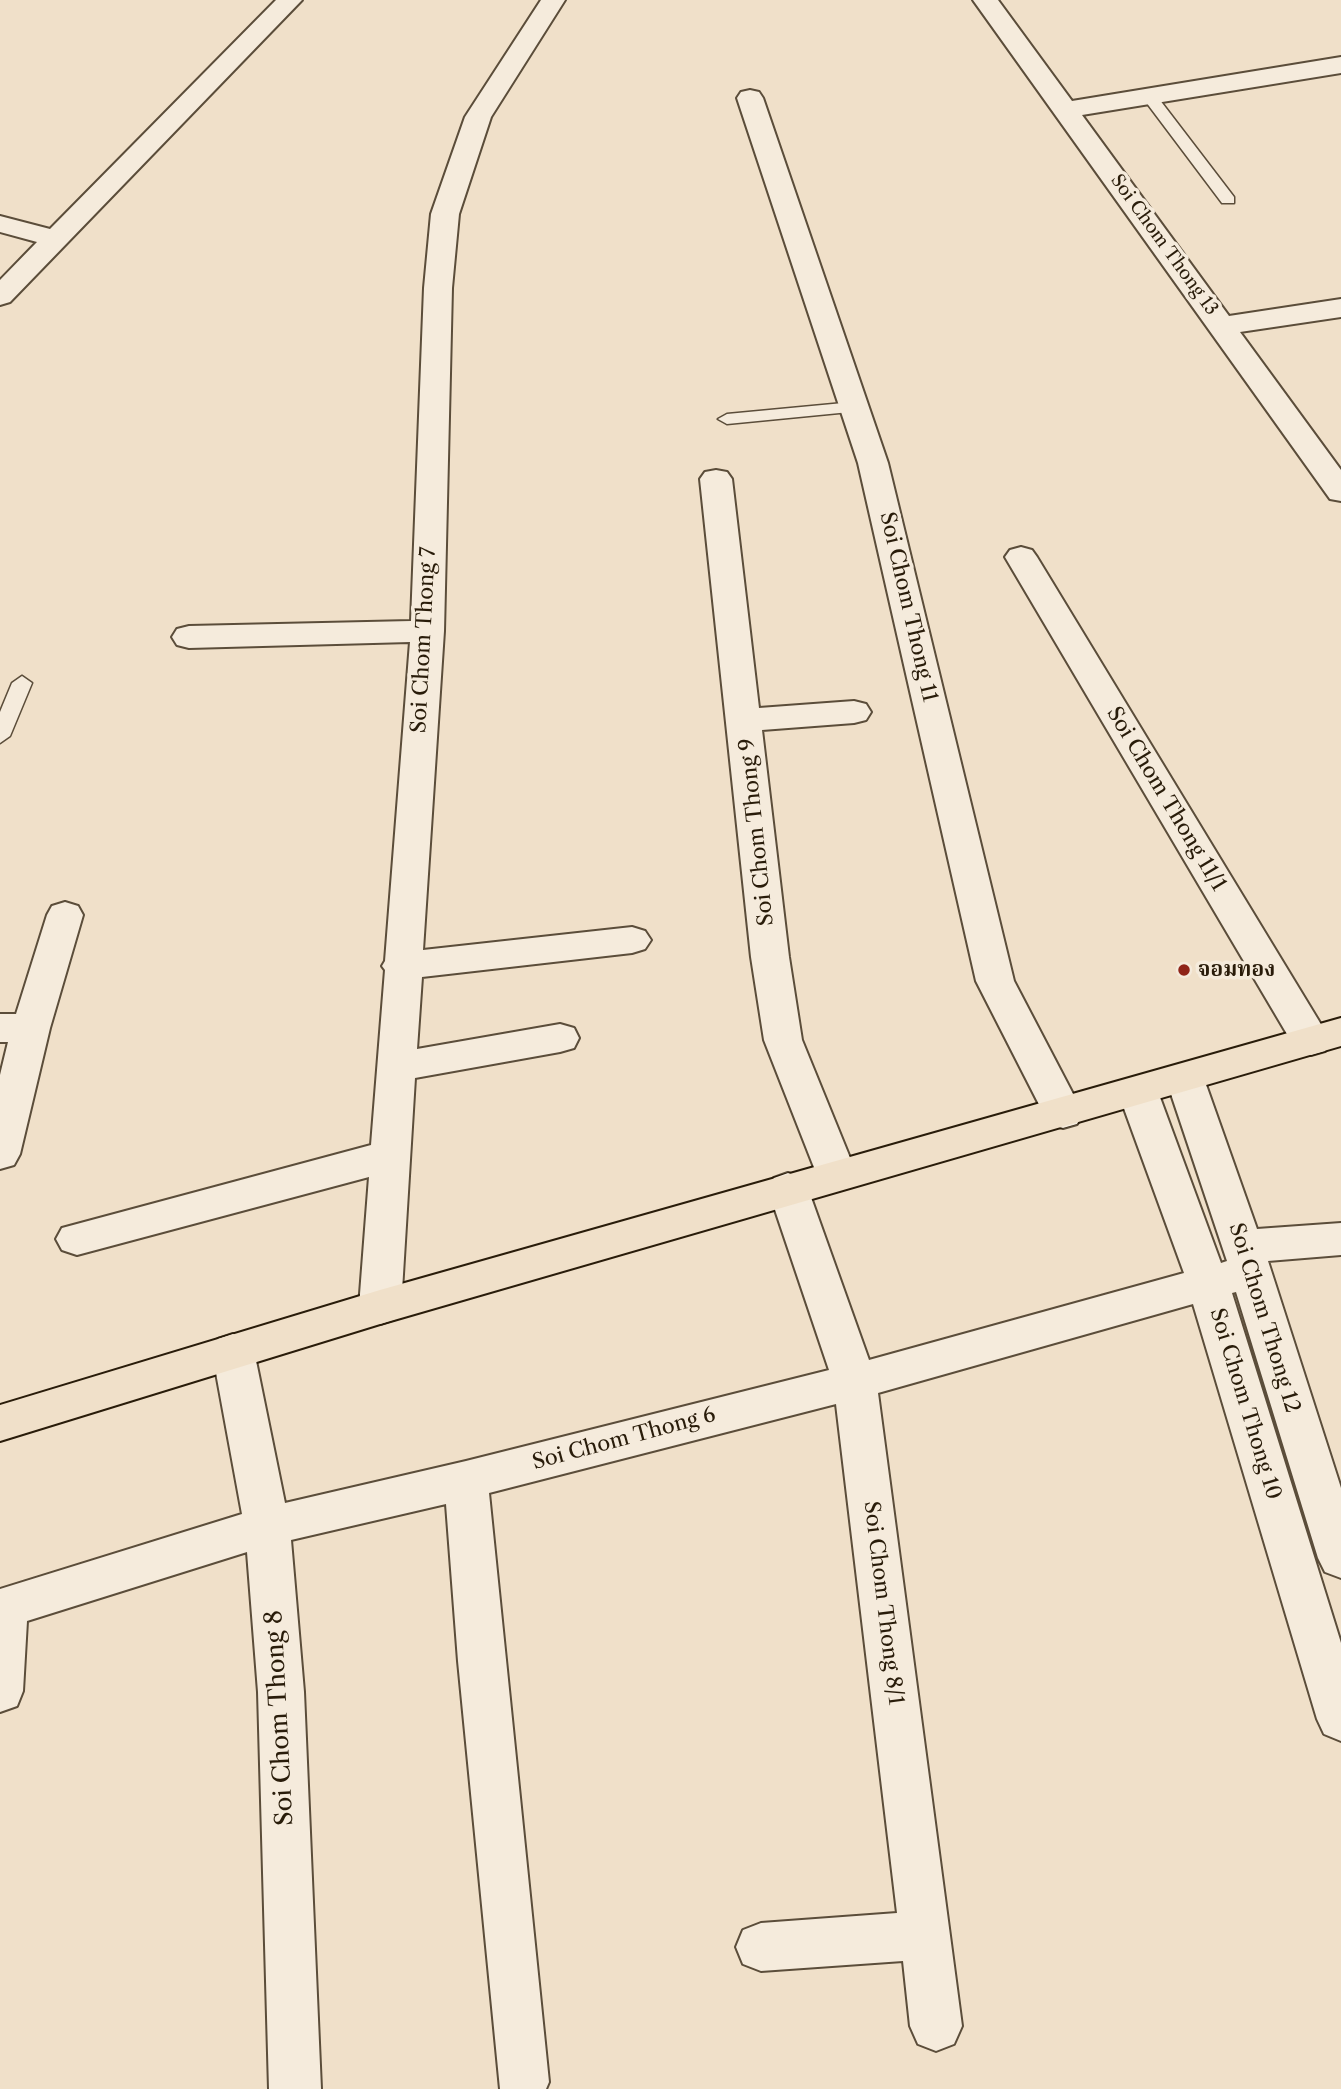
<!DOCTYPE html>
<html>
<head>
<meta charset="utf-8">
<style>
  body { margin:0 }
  canvas { display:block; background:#f0e0c9 }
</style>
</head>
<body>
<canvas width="1341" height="2089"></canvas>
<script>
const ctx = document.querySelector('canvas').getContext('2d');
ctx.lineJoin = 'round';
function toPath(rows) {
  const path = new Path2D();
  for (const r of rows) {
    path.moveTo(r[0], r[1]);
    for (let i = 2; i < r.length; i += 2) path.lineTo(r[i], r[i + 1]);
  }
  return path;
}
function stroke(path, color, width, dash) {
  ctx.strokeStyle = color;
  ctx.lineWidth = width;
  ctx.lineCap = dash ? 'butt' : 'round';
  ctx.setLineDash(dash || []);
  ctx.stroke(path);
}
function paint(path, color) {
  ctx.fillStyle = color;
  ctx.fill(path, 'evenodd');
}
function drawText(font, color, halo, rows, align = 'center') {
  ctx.font = font + ' "Libre Caslon Text","Noto Serif Thai",serif';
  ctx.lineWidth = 7;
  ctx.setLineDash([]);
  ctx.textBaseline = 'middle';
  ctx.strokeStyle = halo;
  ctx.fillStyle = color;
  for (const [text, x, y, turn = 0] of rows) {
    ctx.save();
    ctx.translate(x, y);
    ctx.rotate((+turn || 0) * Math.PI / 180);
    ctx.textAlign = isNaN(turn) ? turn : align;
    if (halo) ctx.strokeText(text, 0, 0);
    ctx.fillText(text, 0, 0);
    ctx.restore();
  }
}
const lane = toPath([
  [1151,93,1156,95,1234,197,1234,203,1222,203,1143,98,1151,93],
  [854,402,863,407,860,411,727,424,718,419,727,414,854,402],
  [22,676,32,683,10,736,0,743,0,712,12,683,22,676]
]);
const street = toPath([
  [276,0,302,0,10,302,0,305,0,280,37,242,0,232,0,216,50,229,276,0],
  [541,0,565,0,491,117,459,214,452,288,444,631,423,950,632,927,645,931,651,940,645,949,632,953,422,977,417,1049,560,1024,574,1028,579,1038,574,1048,560,1052,415,1078,401,1307,395,1319,380,1324,365,1319,359,1307,369,1177,77,1255,62,1250,56,1239,62,1228,371,1145,385,970,382,966,385,961,410,642,189,648,177,645,172,637,177,629,189,626,411,621,424,288,431,214,465,117,541,0],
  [973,0,998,0,1072,101,1341,57,1341,73,1082,115,1229,316,1341,299,1341,317,1240,332,1341,470,1341,501,1330,499,973,0],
  [750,90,759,92,763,98,888,463,1014,981,1083,1113,1077,1124,1063,1128,1049,1124,976,981,858,463,737,98,741,92,750,90],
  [716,470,727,472,732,479,759,708,854,701,866,704,871,712,866,720,854,723,762,730,789,957,802,1040,857,1175,851,1186,837,1191,823,1186,817,1175,764,1040,751,957,700,479,705,472,716,470],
  [1021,547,1032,550,1037,557,1325,1031,1330,1041,1325,1051,1311,1055,1297,1051,1005,557,1010,550,1021,547],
  [65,902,78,906,83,915,50,1028,20,1154,14,1165,0,1169,0,1075,8,1042,0,1042,0,1014,16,1014,47,915,52,906,65,902],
  [1185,1064,1199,1069,1204,1079,1257,1229,1341,1223,1341,1255,1268,1261,1341,1488,1341,1578,1325,1572,1318,1558,1236,1292,1232,1293,1341,1643,1341,1741,1324,1734,1317,1719,1193,1304,878,1393,962,2026,954,2044,936,2051,918,2044,910,2026,903,1961,761,1971,743,1964,736,1947,743,1930,761,1923,897,1913,836,1404,489,1493,549,2082,546,2089,500,2089,458,1661,446,1504,291,1540,304,1692,321,2089,269,2089,258,1692,247,1552,27,1621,23,1691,17,1706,0,1712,0,1589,242,1514,212,1351,218,1339,233,1334,248,1339,254,1351,285,1503,466,1461,829,1370,768,1189,774,1178,788,1173,802,1178,808,1189,869,1360,1184,1273,1118,1092,1124,1082,1138,1077,1152,1082,1158,1092,1221,1263,1227,1261,1166,1079,1171,1069,1185,1064]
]);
const primary = toPath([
  [1341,1018,1341,1046,380,1324,0,1441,0,1405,380,1290,1341,1018]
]);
const markers = [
  [1184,970,7,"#8f2418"]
];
const farStreetnames = [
  ["Soi Chom Thong 13",1164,245,54]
];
const streetNames = [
  ["Soi Chom Thong 11",908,607,77],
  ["Soi Chom Thong 7",424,640,-87],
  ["Soi Chom Thong 11/1",1166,799,59],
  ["Soi Chom Thong 9",757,832,-96],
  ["Soi Chom Thong 12",1264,1318,73],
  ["Soi Chom Thong 10",1245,1404,73],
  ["Soi Chom Thong 6",624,1439,-15],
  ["Soi Chom Thong 8/1",883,1603,83]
];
const poiNames = [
  ["จอมทอง",1198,970]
];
const nearStreetnames = [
  ["Soi Chom Thong 8",280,1718,-93]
];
stroke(lane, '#5b4d3a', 3);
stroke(street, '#5b4d3a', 4);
stroke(primary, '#291c0a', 4);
paint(lane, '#f5ebdc');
paint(street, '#f5ebdc');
paint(primary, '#f0e0c9');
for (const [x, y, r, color] of markers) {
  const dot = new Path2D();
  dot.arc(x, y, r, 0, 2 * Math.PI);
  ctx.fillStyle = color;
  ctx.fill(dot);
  stroke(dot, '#f5ebdc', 2.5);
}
drawText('18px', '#291c0a', '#f5ebdc', farStreetnames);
drawText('21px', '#291c0a', '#f5ebdc', streetNames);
drawText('bold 21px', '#291c0a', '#f5ebdc', poiNames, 'left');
drawText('24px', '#291c0a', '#f5ebdc', nearStreetnames);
</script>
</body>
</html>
